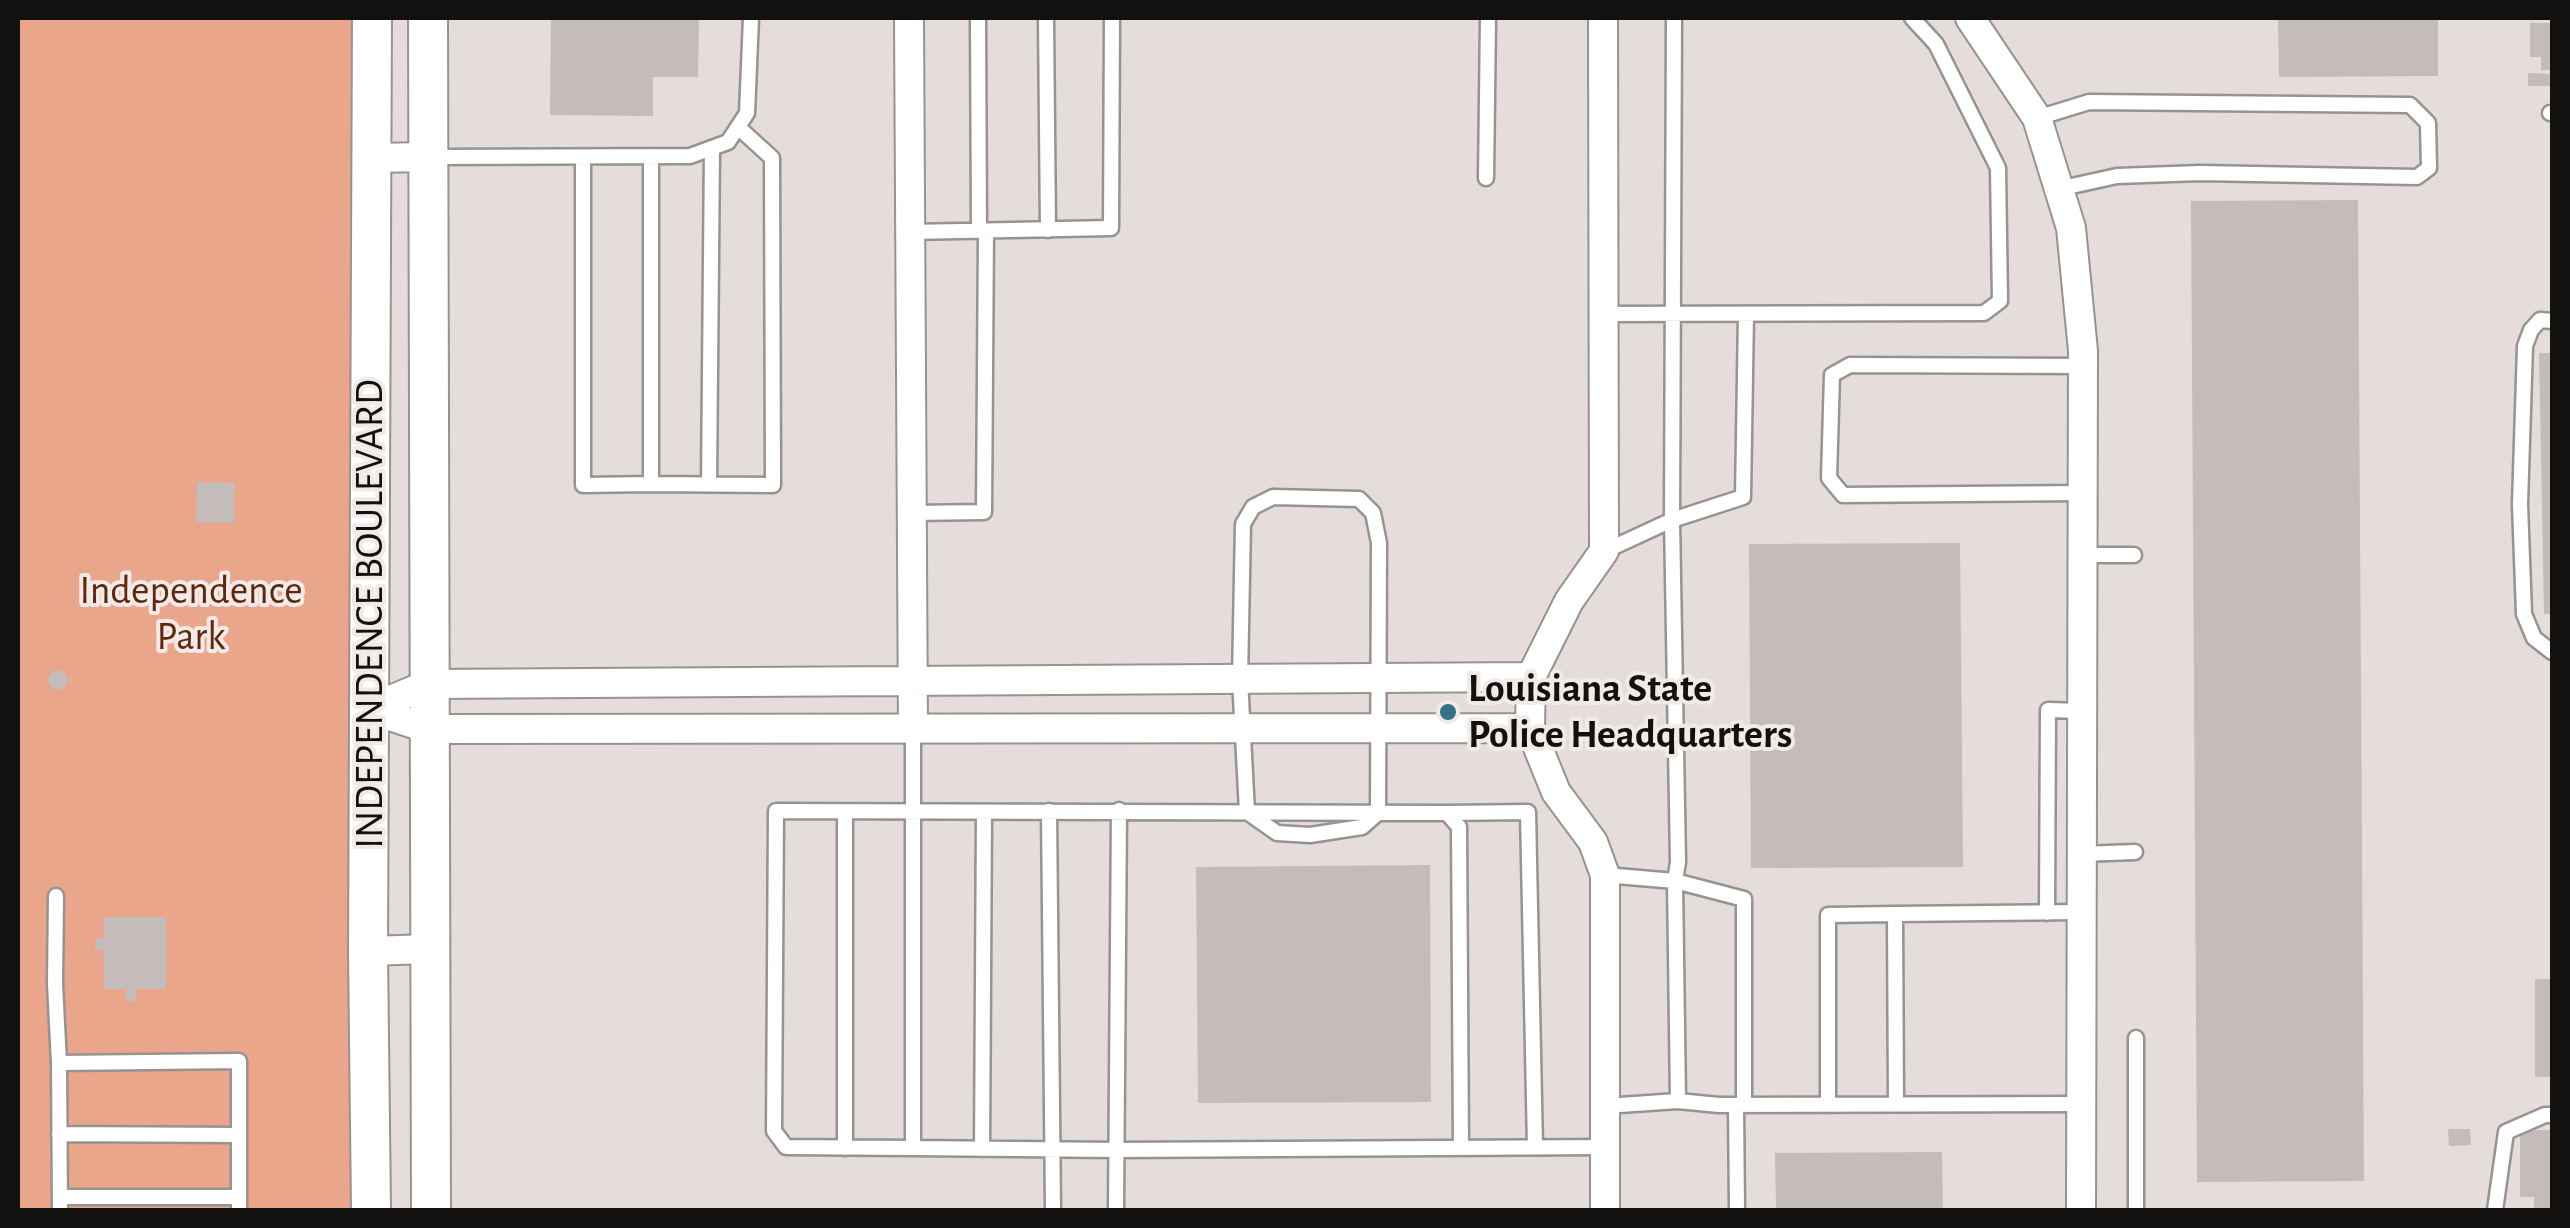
<!DOCTYPE html>
<html>
<head>
<meta charset="utf-8">
<style>
  body { margin:0 }
  #map { position:relative; width:2570px; height:1228px; overflow:hidden; background:#e4dddb; font-family:"Alegreya Sans",sans-serif }
  canvas { display:block }
  .frame { position:absolute; inset:0; border:20px solid #131110; pointer-events:none }
</style>
</head>
<body>
<div id="map">
<canvas width="2570" height="1228"></canvas>
<div class="frame"></div>
</div>
<script>
const ctx = document.querySelector('canvas').getContext('2d');
ctx.lineJoin = 'round';
function paint(path, color) {
  ctx.fillStyle = color;
  ctx.fill(path, 'evenodd');
}
function toPath(rows) {
  const path = new Path2D();
  for (const r of rows) {
    if (r.length === 3) {
      path.moveTo(r[0] + r[2], r[1]);
      path.arc(r[0], r[1], r[2], 0, 2 * Math.PI);
      continue;
    }
    path.moveTo(r[0], r[1]);
    for (let i = 2; i < r.length; i += 2) path.lineTo(r[i], r[i + 1]);
  }
  return path;
}
function stroke(path, color, width, dash) {
  ctx.strokeStyle = color;
  ctx.lineWidth = width;
  ctx.lineCap = dash ? 'butt' : 'round';
  ctx.setLineDash(dash || []);
  ctx.stroke(path);
}
function drawText(font, color, halo, rows, align = 'center') {
  ctx.font = font + ' "Alegreya Sans",sans-serif';
  ctx.lineWidth = 8;
  ctx.setLineDash([]);
  ctx.textBaseline = 'middle';
  ctx.strokeStyle = halo;
  ctx.fillStyle = color;
  for (const [text, x, y, turn = 0] of rows) {
    ctx.save();
    ctx.translate(x, y);
    ctx.rotate((+turn || 0) * Math.PI / 180);
    ctx.textAlign = isNaN(turn) ? turn : align;
    if (halo) ctx.strokeText(text, 0, 0);
    ctx.fillText(text, 0, 0);
    ctx.restore();
  }
}
const green = toPath([
  [18,18,361,18,367,1210,18,1210]
]);
const building = toPath([
  [551,18,699,18,698,77,653,77,653,116,550,115],
  [2278,18,2438,18,2438,76,2279,77],
  [2530,23,2552,23,2552,70,2541,70,2541,57,2530,57],
  [2528,73,2552,74,2552,86,2528,86],
  [2358,200,2364,1181,2197,1182,2191,201],
  [2539,353,2552,353,2552,614,2544,614],
  [197,482,235,483,234,523,196,522],
  [1960,543,1963,867,1751,868,1749,544],
  [58,680,10],
  [1430,865,1431,1102,1198,1103,1196,867],
  [104,917,166,917,166,989,136,989,136,1001,126,1001,126,989,104,989,104,950,95,950,95,939,104,938],
  [2535,979,2552,979,2552,1077,2535,1077],
  [2448,1129,2470,1129,2471,1145,2449,1146],
  [2520,1130,2552,1130,2552,1210,2534,1210,2534,1197,2520,1197],
  [1942,1152,1943,1210,1776,1210,1775,1153]
]);
const lane = toPath([
  [978,18,979,231],
  [1046,18,1048,230],
  [1674,18,1672,520,1743,497,1746,314],
  [2550,113,2552,113],
  [2037,118,2089,102,2410,105,2428,123,2429,168,2417,177,2200,173,2117,176,2058,189],
  [432,157,690,156,728,142,747,113,751,18],
  [583,157,583,485,651,484,651,156],
  [1486,178,1488,18],
  [910,232,1111,228,1112,18],
  [1603,314,1984,313,2000,301,1998,168,1936,44,1912,18],
  [2552,321,2540,320,2531,330,2525,346,2520,504,2524,614,2534,638,2552,652],
  [2083,366,1850,365,1832,375,1829,478,1843,495,2083,493],
  [651,484,773,485,772,158,738,127],
  [709,484,712,148],
  [1273,497,1359,499,1373,513,1379,543,1378,813,1362,827,1310,835,1277,833,1247,812,1240,679,1243,524,1253,507,1273,497],
  [911,513,984,512,986,231],
  [1605,551,1672,520,1678,862,1675,881,1605,875],
  [2082,555,2134,555],
  [913,729,913,1148,1117,1150,1605,1147],
  [1049,811,1053,1210],
  [845,812,845,1148],
  [1447,813,1528,812,1535,1147],
  [2081,854,2135,852],
  [56,896,55,984,59,1063],
  [2047,913,2048,710,2082,711],
  [1896,1104,1895,914,2081,912],
  [1736,1105,1737,1210],
  [1744,1105,1744,899,1675,881,1678,1101,1719,1105,2081,1104],
  [1828,1105,1828,915,1895,914],
  [1605,1106,1678,1101],
  [59,1134,239,1135],
  [913,1148,786,1147,774,1131,776,811,1447,813,1459,827,1461,1148],
  [982,1149,984,812],
  [60,1197,239,1197],
  [60,1210,59,1063,239,1061,239,1210],
  [1116,1210,1119,810],
  [2136,1210,2136,1038],
  [2495,1210,2506,1132,2545,1115,2552,1115]
]);
const street = toPath([
  [909,18,913,729],
  [1603,18,1604,551,1569,601,1531,677,1530,728,1556,792,1593,842,1605,875,1605,1210],
  [1970,18,2037,118,2071,228,2083,351,2081,1210],
  [371,158,428,157],
  [1530,728,429,729,369,709,429,684,1531,677],
  [368,951,429,949]
]);
const secondary = toPath([
  [428,18,431,1210],
  [371,1210,368,951,372,18]
]);
const markers = [
  [1448,712,10,"#357188"]
];
const parkNames = [
  ["Independence",191,591],
  ["Park",191,637]
];
const streetNames = [
  ["INDEPENDENCE BOULEVARD",370,614,-90]
];
const poiNames = [
  ["Louisiana State",1468,689],
  ["Police Headquarters",1468,735]
];
paint(green, '#e9a68a');
paint(building, '#c3bcba');
stroke(lane, '#989290', 19);
stroke(street, '#989290', 32);
stroke(secondary, '#989290', 42);
stroke(lane, '#fff', 14);
stroke(street, '#fff', 28);
stroke(secondary, '#fff', 38);
for (const [x, y, r, color] of markers) {
  const dot = new Path2D();
  dot.arc(x, y, r, 0, 2 * Math.PI);
  ctx.fillStyle = color;
  ctx.fill(dot);
  stroke(dot, '#f1eae8', 4);
}
drawText('40px', '#61270a', '#f1eae8', parkNames);
drawText('40px', '#131110', '#f1eae8', streetNames);
drawText('bold 40px', '#131110', '#f1eae8', poiNames, 'left');
</script>
</body>
</html>
